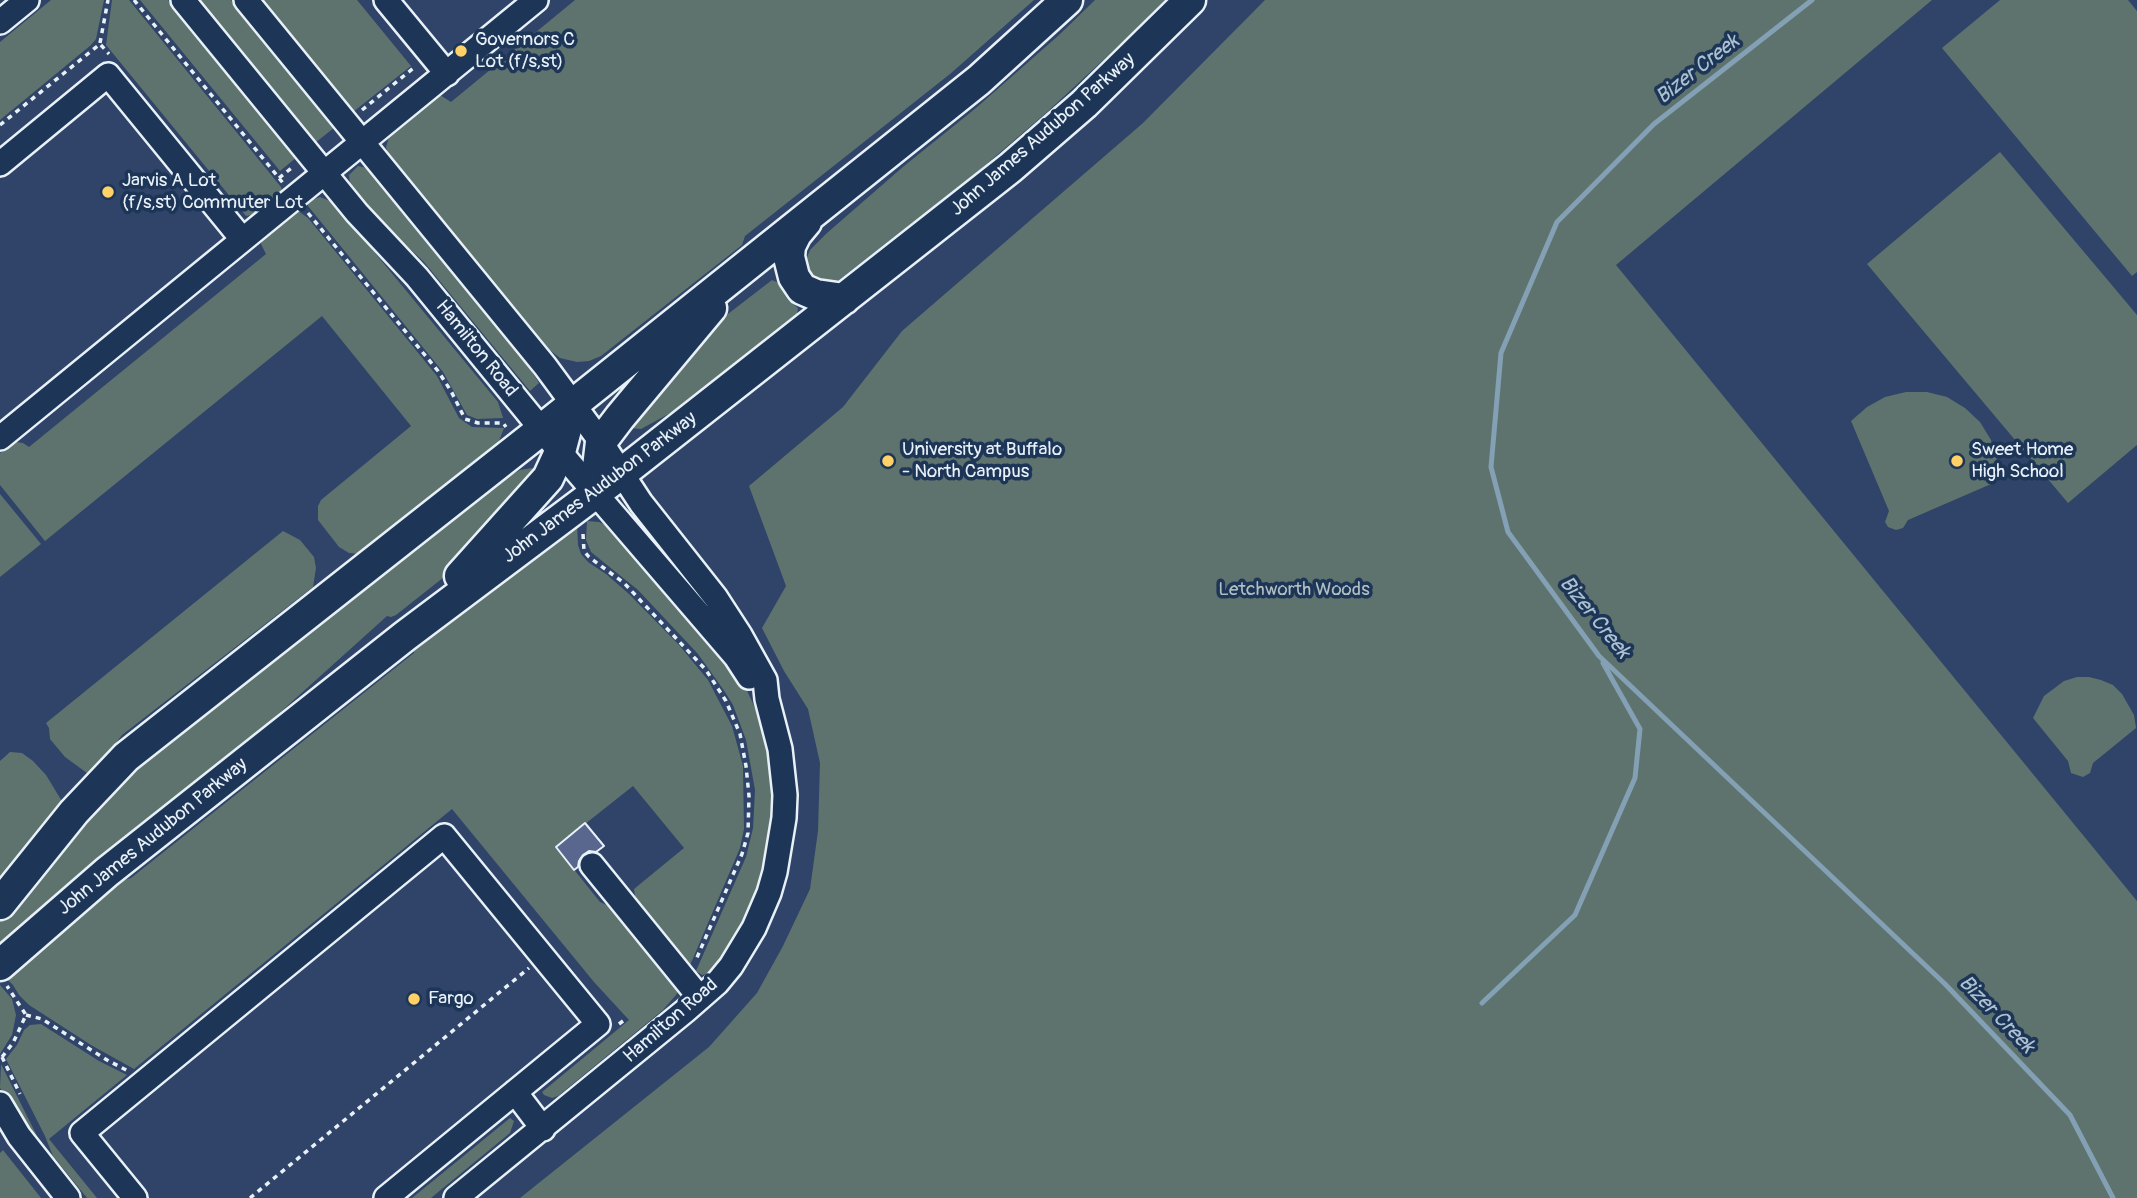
<!DOCTYPE html>
<html>
<head>
<meta charset="utf-8">
<style>
  body { margin:0 }
  canvas { display:block; background:#1d3557 }
</style>
</head>
<body>
<canvas width="2137" height="1198"></canvas>
<script>
const ctx = document.querySelector('canvas').getContext('2d');
ctx.lineJoin = 'round';
function paint(path, color) {
  ctx.fillStyle = color;
  ctx.fill(path, 'evenodd');
}
function toPath(rows) {
  const path = new Path2D();
  for (const r of rows) {
    path.moveTo(r[0], r[1]);
    for (let i = 2; i < r.length; i += 2) path.lineTo(r[i], r[i + 1]);
  }
  return path;
}
function stroke(path, color, width, dash) {
  ctx.strokeStyle = color;
  ctx.lineWidth = width;
  ctx.lineCap = dash ? 'butt' : 'round';
  ctx.setLineDash(dash || []);
  ctx.stroke(path);
}
function drawText(font, color, halo, rows, align = 'center') {
  ctx.font = font + ' Pangolin,sans-serif';
  ctx.lineWidth = 7;
  ctx.setLineDash([]);
  ctx.textBaseline = 'middle';
  ctx.strokeStyle = halo;
  ctx.fillStyle = color;
  for (const [text, x, y, turn = 0] of rows) {
    ctx.save();
    ctx.translate(x, y);
    ctx.rotate((+turn || 0) * Math.PI / 180);
    ctx.textAlign = isNaN(turn) ? turn : align;
    if (halo) ctx.strokeText(text, 0, 0);
    ctx.fillText(text, 0, 0);
    ctx.restore();
  }
}
const built = toPath([
  [0,0,2137,0,2137,1198,0,1198]
]);
const green = toPath([
  [51,0,104,0,96,39,91,45,0,120,0,42],
  [112,0,129,0,281,187,283,193,256,214,246,216,106,45],
  [140,0,168,0,297,157,280,171],
  [198,0,231,0,335,127,315,143],
  [261,0,357,0,411,66,353,112],
  [575,0,1034,0,950,74,745,236,742,245,601,356,589,361,577,362,560,358,547,348,389,157,386,147,390,134,435,97,440,95,451,102],
  [1095,0,1165,0,1128,37,1046,113,976,173,839,280,833,283,818,281,813,277,808,271,807,257,810,250,827,233,904,166,976,108,1059,35],
  [1265,0,1932,0,1616,265,2137,901,2137,1198,520,1198,709,1047,757,993,783,946,810,889,818,831,820,763,808,709,784,671,762,628,786,586,749,486,843,407,902,331,1143,123],
  [2000,0,2128,0,2137,11,2137,272,2132,276,1942,48],
  [2000,152,2137,315,2137,445,2068,503,1867,264],
  [358,166,367,168,370,171,518,350,539,383,530,391,424,262,379,220,350,186,349,175],
  [320,197,333,202,498,402,503,418,477,419,467,415,443,372,308,206,307,201],
  [297,210,308,218,437,376,459,418,472,427,504,428,496,449,360,554,349,553,339,547,318,520,318,506,321,500,411,426,322,316,45,541,0,485,0,453,16,442,23,443,29,447,266,254,261,244,263,238],
  [772,280,777,282,787,299,798,308,797,314,674,411,641,429,629,428,689,344],
  [1906,392,1927,392,1947,397,1965,408,1980,422,1991,440,1997,460,1998,481,1908,520,1903,528,1896,530,1888,527,1885,522,1889,511,1851,421,1867,407,1885,397],
  [532,468,537,469,458,566,396,615,391,617,387,616,256,734,133,833,0,956,0,916,100,799,147,758,364,589,489,488,520,470],
  [0,494,41,544,0,577],
  [587,521,599,522,612,528,743,682,755,708,766,739,771,781,771,834,760,887,739,932,726,953,707,974,702,975,696,971,746,857,753,828,755,790,746,740,733,705,725,692,698,654,638,590,591,552,586,540],
  [577,522,578,545,581,554,588,562,606,574,629,594,679,645,708,680,732,726,743,766,744,829,740,848,688,970,637,909,634,889,684,848,633,786,556,847,600,902,611,907,618,914,680,988,676,995,663,1010,558,1096,552,1098,544,1095,542,1092,629,1020,594,982,452,809,134,1069,91,1045,29,1005,19,995,13,985,6,978,6,971,117,882,131,878,414,653,415,645],
  [283,531,300,540,314,557,316,568,313,587,122,735,91,776,65,757,50,739,49,728,46,723],
  [2077,677,2089,677,2101,680,2113,685,2122,694,2134,715,2136,728,2093,763,2090,773,2083,777,2071,773,2068,761,2033,718,2044,696,2064,681],
  [10,752,22,753,33,761,46,775,66,808,0,893,0,761],
  [0,985,12,999,16,1015,12,1035,0,1054],
  [41,1024,99,1061,127,1075,49,1139,97,1198,87,1198,53,1156,45,1136,6,1059,17,1045,24,1030,30,1025],
  [1,1064,40,1142,43,1149,0,1088],
  [510,1118,514,1121,510,1133,431,1198,412,1198],
  [3,1150,41,1198,0,1198,0,1153]
]);
const stream = toPath([
  [1812,0,1654,124,1557,222,1501,353,1491,467,1508,532,1599,656,1945,984,2070,1115,2113,1198],
  [1482,1003,1575,915,1635,778,1640,729,1603,663]
]);
const building = toPath([
  [585,823,604,846,596,852,589,851,583,855,579,861,578,867,574,870,556,847,585,823]
]);
const path = toPath([
  [134,0,283,183],
  [100,43,108,0],
  [362,110,416,66],
  [0,125,100,44,109,54],
  [279,178,294,166],
  [308,213,438,371,451,391,465,419,478,423,503,423,506,427],
  [583,534,584,551,589,557,624,583,706,670,726,701,740,734,746,766,749,796,748,833,742,854,695,962],
  [26,1015,42,1019,107,1060,128,1071],
  [619,1024,627,1018],
  [2,1057,20,1094],
  [2,1057,13,1043,26,1015,7,986],
  [250,1198,529,968]
]);
const minor = toPath([
  [183,0,357,213,417,277,560,452,736,657,749,677],
  [246,0,545,366,601,442,641,503,716,598,740,635,765,680,767,699,780,749,785,795,784,818,775,872,769,893,754,928,731,966,717,983,685,1011,456,1198],
  [386,0,447,74],
  [0,22,27,0],
  [0,164,108,75,242,239],
  [0,438,536,0],
  [592,865,700,998],
  [515,1092,543,1129],
  [0,1104,19,1136,68,1198],
  [135,1198,82,1133,444,836,598,1024,386,1198]
]);
const major = toPath([
  [806,222,796,234,790,246,789,257,794,277,802,289,816,295,844,299],
  [595,493,601,442,620,417,711,308],
  [460,576,548,478,560,452,573,403],
  [0,904,74,812,126,757,541,430,979,80,1067,0],
  [0,965,107,872,405,636,622,473,1010,168,1084,104,1190,0]
]);
const markers = [
  [461,51,7,"#ffd166"],
  [108,192,7,"#ffd166"],
  [888,461,7,"#ffd166"],
  [1957,461,7,"#ffd166"],
  [414,999,7,"#ffd166"]
];
const poiNames = [
  ["Governors C",475,40],
  ["Lot (f/s,st)",475,62],
  ["Jarvis A Lot",122,181],
  ["(f/s,st) Commuter Lot",122,203],
  ["University at Buffalo",902,450],
  ["- North Campus",902,472],
  ["Sweet Home",1971,450],
  ["High School",1971,472],
  ["Fargo",428,999]
];
const streetNames = [
  ["John James Audubon Parkway",1043,135,-41],
  ["Hamilton Road",476,349,51],
  ["John James Audubon Parkway",600,488,-37],
  ["John James Audubon Parkway",153,837,-39],
  ["Hamilton Road",671,1021,-41]
];
const parkNames = [
  ["Letchworth Woods",1294,590]
];
const waterNames = [
  ["Bizer Creek",1698,70,-38],
  ["Bizer Creek",1594,618,51],
  ["Bizer Creek",1996,1015,46]
];
paint(built, '#2f4468');
paint(green, '#5e736e');
stroke(stream, '#83a0b4', 5);
paint(building, '#59668e');
stroke(building, '#e8f1f8', 2);
stroke(minor, '#e8f1f8', 28);
stroke(major, '#e8f1f8', 35);
stroke(path, '#e8f1f8', 3.5, [5, 5]);
stroke(minor, '#1d3557', 23);
stroke(major, '#1d3557', 30);
for (const [x, y, r, color] of markers) {
  const dot = new Path2D();
  dot.arc(x, y, r, 0, 2 * Math.PI);
  ctx.fillStyle = color;
  ctx.fill(dot);
  stroke(dot, '#1d3557', 2.5);
}
drawText('19px', '#e8f1f8', '#1d3557', poiNames, 'left');
drawText('19px', '#e8f1f8', '#1d3557', streetNames);
drawText('19px', '#b1bfc1', '#1d3557', parkNames);
drawText('italic 21px', '#adc2d0', '#1d3557', waterNames);
</script>
</body>
</html>
